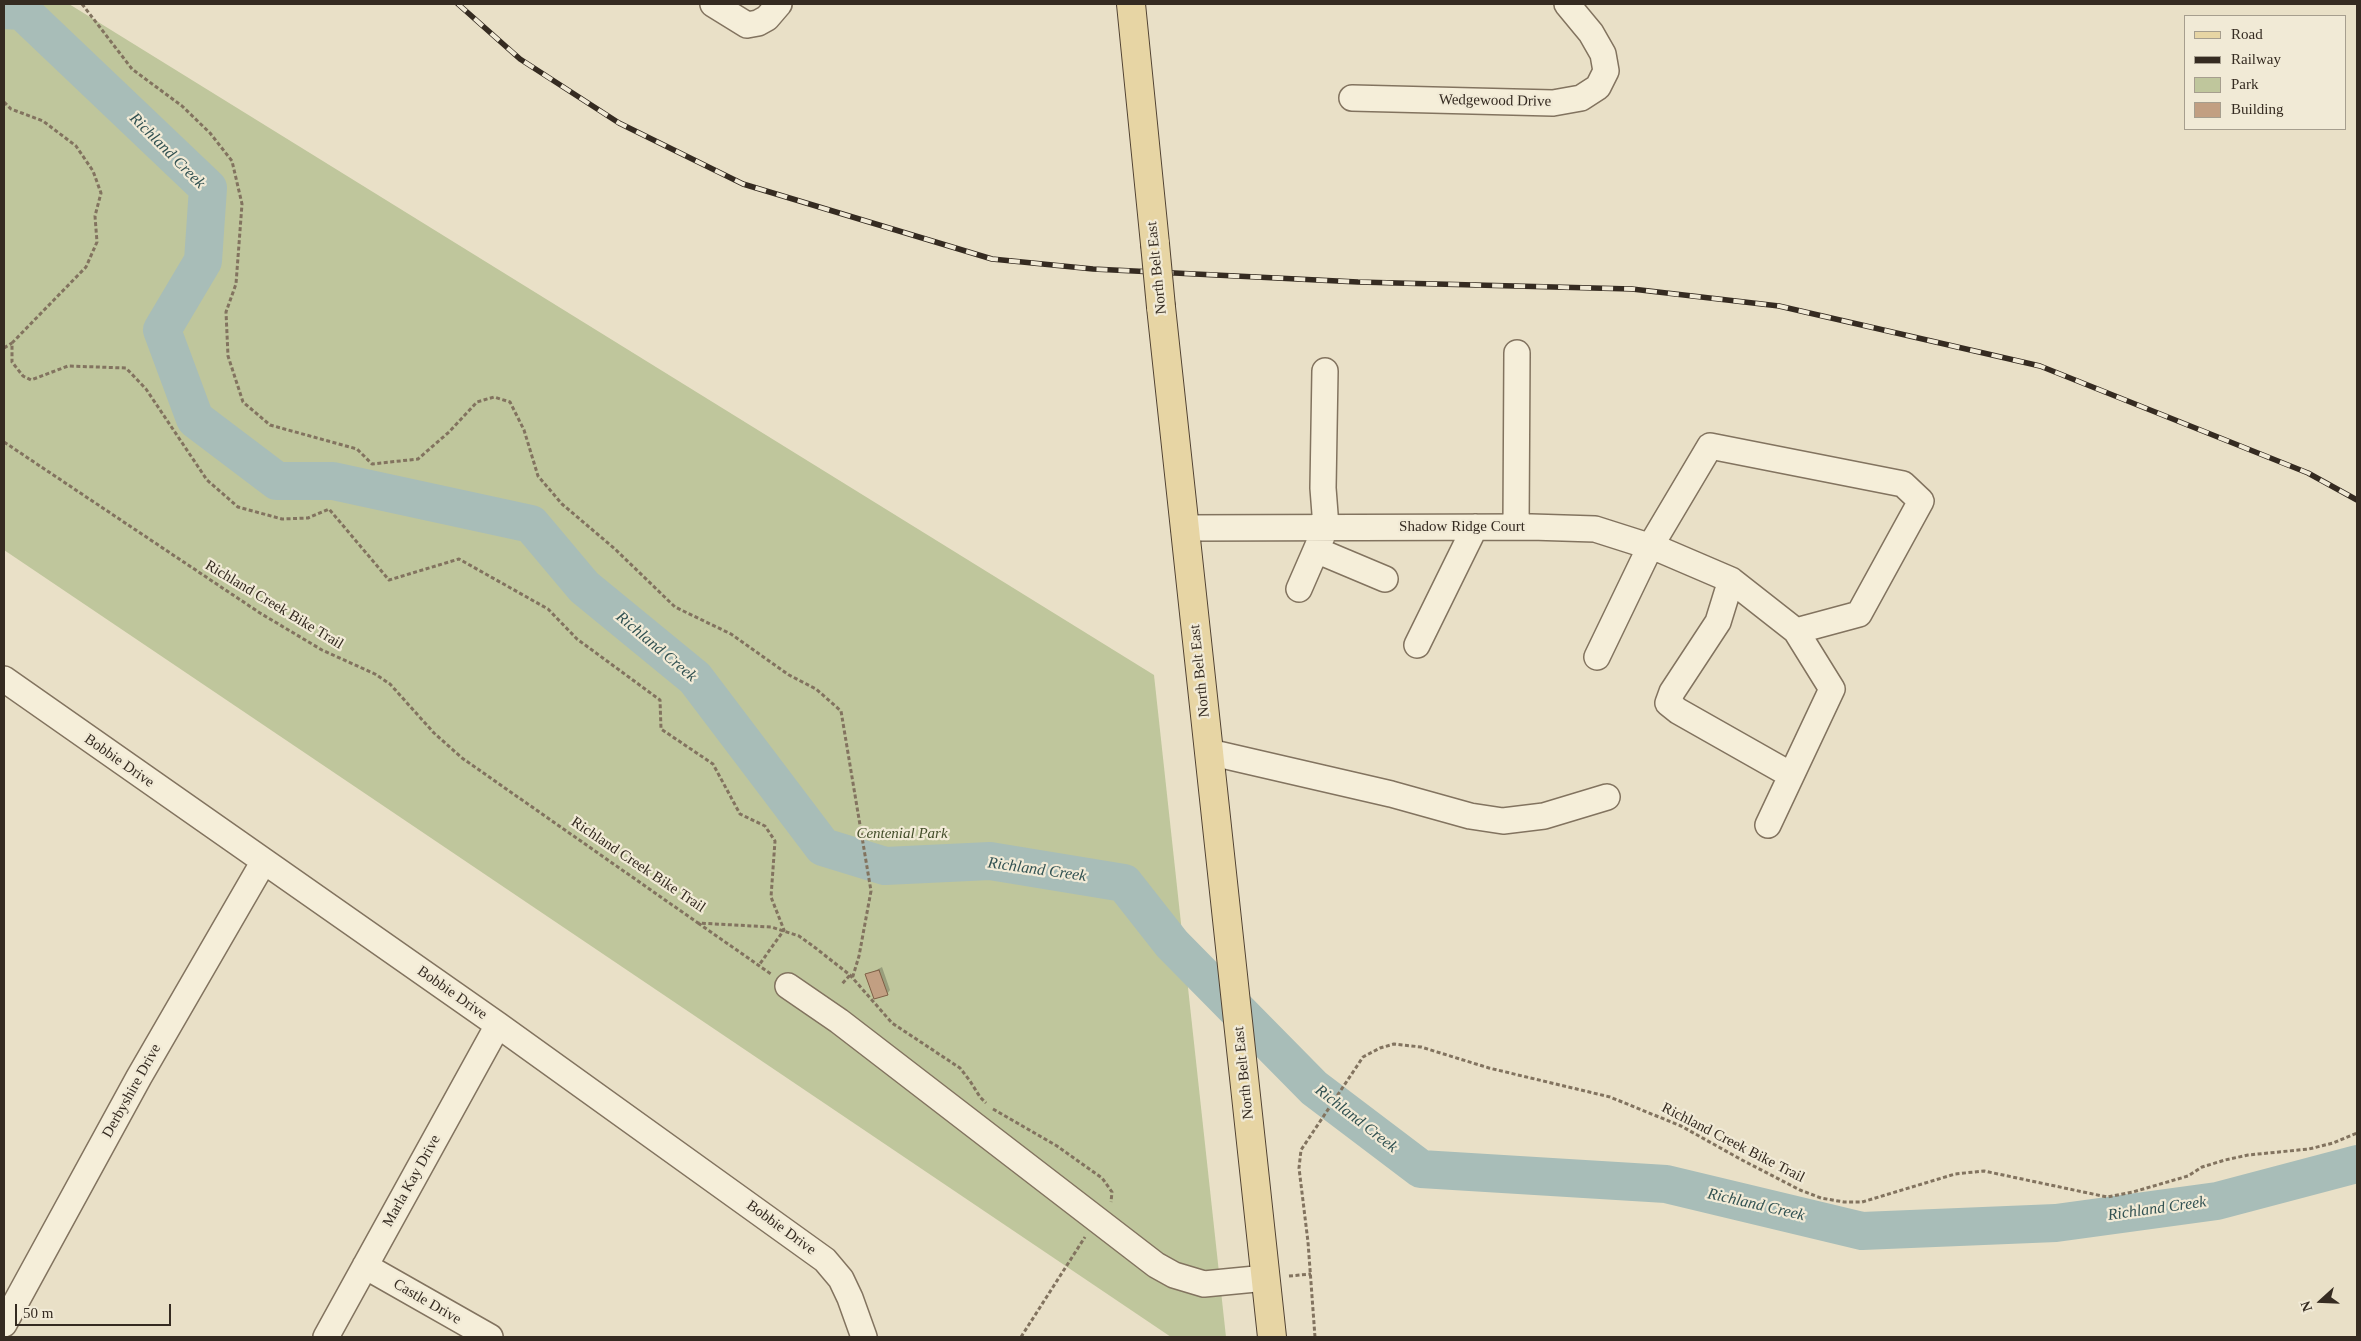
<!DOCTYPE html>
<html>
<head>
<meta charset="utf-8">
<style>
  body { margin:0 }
  #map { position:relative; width:2361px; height:1341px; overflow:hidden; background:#e9e0c7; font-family:"Times New Roman",serif }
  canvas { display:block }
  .frame { position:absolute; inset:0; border:5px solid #352b21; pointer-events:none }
  .legend { position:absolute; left:2184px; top:15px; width:162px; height:115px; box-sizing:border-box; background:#f1ead6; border:1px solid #a69e8e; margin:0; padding:6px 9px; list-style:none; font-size:15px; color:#352b21 }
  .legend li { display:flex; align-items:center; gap:10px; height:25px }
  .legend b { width:25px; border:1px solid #a69e8e }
  .north { position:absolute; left:2296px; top:1276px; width:50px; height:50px; -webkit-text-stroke:4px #f1ead6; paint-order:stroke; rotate:250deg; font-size:14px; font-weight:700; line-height:20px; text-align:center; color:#352b21 }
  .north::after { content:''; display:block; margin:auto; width:18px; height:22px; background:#352b21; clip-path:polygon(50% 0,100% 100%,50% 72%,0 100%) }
  .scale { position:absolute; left:15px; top:1304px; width:156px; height:22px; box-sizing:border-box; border:2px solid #352b21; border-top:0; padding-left:6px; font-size:15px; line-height:18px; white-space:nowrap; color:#352b21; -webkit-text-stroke:4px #f1ead6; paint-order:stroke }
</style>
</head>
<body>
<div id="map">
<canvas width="2361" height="1341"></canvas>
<div class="frame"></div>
<ul class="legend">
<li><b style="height:6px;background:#e7d5a4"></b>Road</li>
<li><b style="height:6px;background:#352b21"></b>Railway</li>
<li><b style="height:14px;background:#bfc69c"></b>Park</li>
<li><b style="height:14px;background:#c29f82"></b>Building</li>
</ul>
<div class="north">N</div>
<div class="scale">50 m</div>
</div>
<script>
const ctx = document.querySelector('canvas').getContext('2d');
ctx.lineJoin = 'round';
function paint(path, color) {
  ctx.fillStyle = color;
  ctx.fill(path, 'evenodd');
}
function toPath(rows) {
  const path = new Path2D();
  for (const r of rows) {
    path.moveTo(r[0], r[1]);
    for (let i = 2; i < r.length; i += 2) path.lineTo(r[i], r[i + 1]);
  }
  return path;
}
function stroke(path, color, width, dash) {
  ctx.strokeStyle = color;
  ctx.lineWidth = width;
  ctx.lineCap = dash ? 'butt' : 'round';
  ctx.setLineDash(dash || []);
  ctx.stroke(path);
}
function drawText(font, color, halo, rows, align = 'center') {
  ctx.font = font + ' "Times New Roman",serif';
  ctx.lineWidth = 4.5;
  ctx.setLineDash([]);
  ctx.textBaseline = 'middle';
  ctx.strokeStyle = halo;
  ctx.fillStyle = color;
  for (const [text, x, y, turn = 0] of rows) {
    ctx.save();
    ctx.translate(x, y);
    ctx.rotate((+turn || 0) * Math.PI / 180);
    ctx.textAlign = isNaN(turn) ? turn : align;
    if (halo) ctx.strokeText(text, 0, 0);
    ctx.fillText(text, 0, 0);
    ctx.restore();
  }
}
const green = toPath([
  [4,4,69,4,1154,675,1226,1337,1171,1337,4,550]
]);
const shadow = toPath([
  [882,967,890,990,887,994,867,975]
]);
const river = toPath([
  [4,10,22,11,208,188,203,261,162,330,195,419,277,481,333,481,531,524,584,587,695,678,823,847,885,866,990,861,1124,883,1172,944,1314,1088,1421,1169,1666,1184,1862,1231,2056,1223,2217,1201,2357,1164]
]);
const building = toPath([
  [879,970,888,995,874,999,865,974,879,970]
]);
const path = toPath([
  [82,4,132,69,182,106,210,133,232,161,242,204,236,284,226,312,228,356,243,402,270,425,357,449,372,464,418,459,449,432,477,402,494,397,510,402,524,430,538,476,562,504,615,549,675,607,731,634,789,675,816,689,841,711,871,891,859,956,853,976,850,975,842,984],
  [4,102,11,109,43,121,76,146,93,171,101,193,95,216,97,242,86,267,12,343,12,362,23,376,31,380,68,366,126,368,146,389,207,480,238,507,282,519,308,518,329,509,389,580,459,559,548,609,577,639,660,700,661,729,713,764,740,814,765,826,775,841,771,897,784,930,759,965],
  [4,348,12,343],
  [4,442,260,613,322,650,375,674,390,684,434,733,462,758,698,923,771,927,799,936,813,946,850,975,892,1023,960,1068,970,1081,980,1097,986,1103],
  [698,923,771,974],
  [993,1109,1057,1146,1102,1178,1112,1192,1111,1202],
  [1289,1276,1311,1274],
  [1021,1337,1085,1237],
  [1315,1337,1308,1242,1299,1168,1301,1150,1363,1057,1380,1048,1394,1044,1421,1047,1489,1068,1610,1097,1681,1126,1742,1160,1800,1190,1821,1198,1844,1202,1862,1202,1955,1174,1984,1171,2107,1197,2133,1192,2188,1176,2202,1167,2225,1160,2248,1155,2309,1149,2333,1143,2357,1133]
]);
const minor = toPath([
  [713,4,747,25,758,23,767,18,779,4],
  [1352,98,1553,103,1581,98,1598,87,1606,71,1603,54,1591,33,1567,4],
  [1516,527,1517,353],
  [1184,528,1531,527,1595,529,1661,550,1731,580,1796,631,1832,689,1768,825],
  [1316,550,1385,579],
  [1731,580,1718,622,1672,692,1668,703,1678,711,1791,775],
  [1299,589,1326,527,1323,488,1325,371],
  [1417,645,1475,527],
  [1597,657,1650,547,1710,446,1903,484,1921,501,1859,614,1796,631],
  [4,679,498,1025,825,1260,841,1279,850,1298,864,1337],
  [1209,752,1391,794,1470,816,1503,821,1544,816,1607,797],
  [788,986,839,1021,1156,1265,1174,1275,1204,1284,1266,1278],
  [365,1266,490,1337],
  [4,1324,139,1077,264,861],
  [326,1337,498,1025]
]);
const major = toPath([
  [1131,4,1155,244],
  [1161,307,1272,1337]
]);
const rail = toPath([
  [458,4,520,59,619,123,743,184,992,259,1093,269,1358,282,1632,289,1779,306,2040,366,2308,473,2357,500]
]);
const majorBridge = toPath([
  [1155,244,1161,307]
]);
const streetNames = [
  ["Wedgewood Drive",1495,101,1],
  ["North Belt East",1157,268,-96],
  ["Shadow Ridge Court",1462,527],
  ["Richland Creek Bike Trail",274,605,31],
  ["North Belt East",1200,671,-96],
  ["Bobbie Drive",119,761,35],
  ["Richland Creek Bike Trail",638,865,34],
  ["Bobbie Drive",452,993,35],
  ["North Belt East",1244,1073,-96],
  ["Derbyshire Drive",132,1091,-61],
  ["Richland Creek Bike Trail",1733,1143,27],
  ["Marla Kay Drive",412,1181,-61],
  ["Bobbie Drive",781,1228,36],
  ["Castle Drive",427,1302,30]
];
const parkNames = [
  ["Centenial Park",902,834]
];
const waterNames = [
  ["Richland Creek",167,151,45],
  ["Richland Creek",656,647,40],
  ["Richland Creek",1037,870,8],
  ["Richland Creek",1356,1119,38],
  ["Richland Creek",1756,1205,13],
  ["Richland Creek",2157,1209,-8]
];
paint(green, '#bfc69c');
paint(shadow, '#0003');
stroke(river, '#a8bdb8', 38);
paint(building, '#c29f82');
stroke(building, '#7f6047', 1);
stroke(minor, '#82735f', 28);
stroke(major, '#514232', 30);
stroke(path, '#82735f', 3, [4, 2.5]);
stroke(minor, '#f5eed9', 25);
stroke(major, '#e7d5a4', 28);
stroke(rail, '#352b21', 5.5);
stroke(rail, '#f1ead6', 4, [11]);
stroke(majorBridge, '#514232', 30, []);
stroke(majorBridge, '#e7d5a4', 28);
drawText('15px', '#352b21', '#f1ead6', streetNames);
drawText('italic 15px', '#444e2a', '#f1ead6', parkNames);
drawText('italic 16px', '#325252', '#f1ead6', waterNames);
</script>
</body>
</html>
